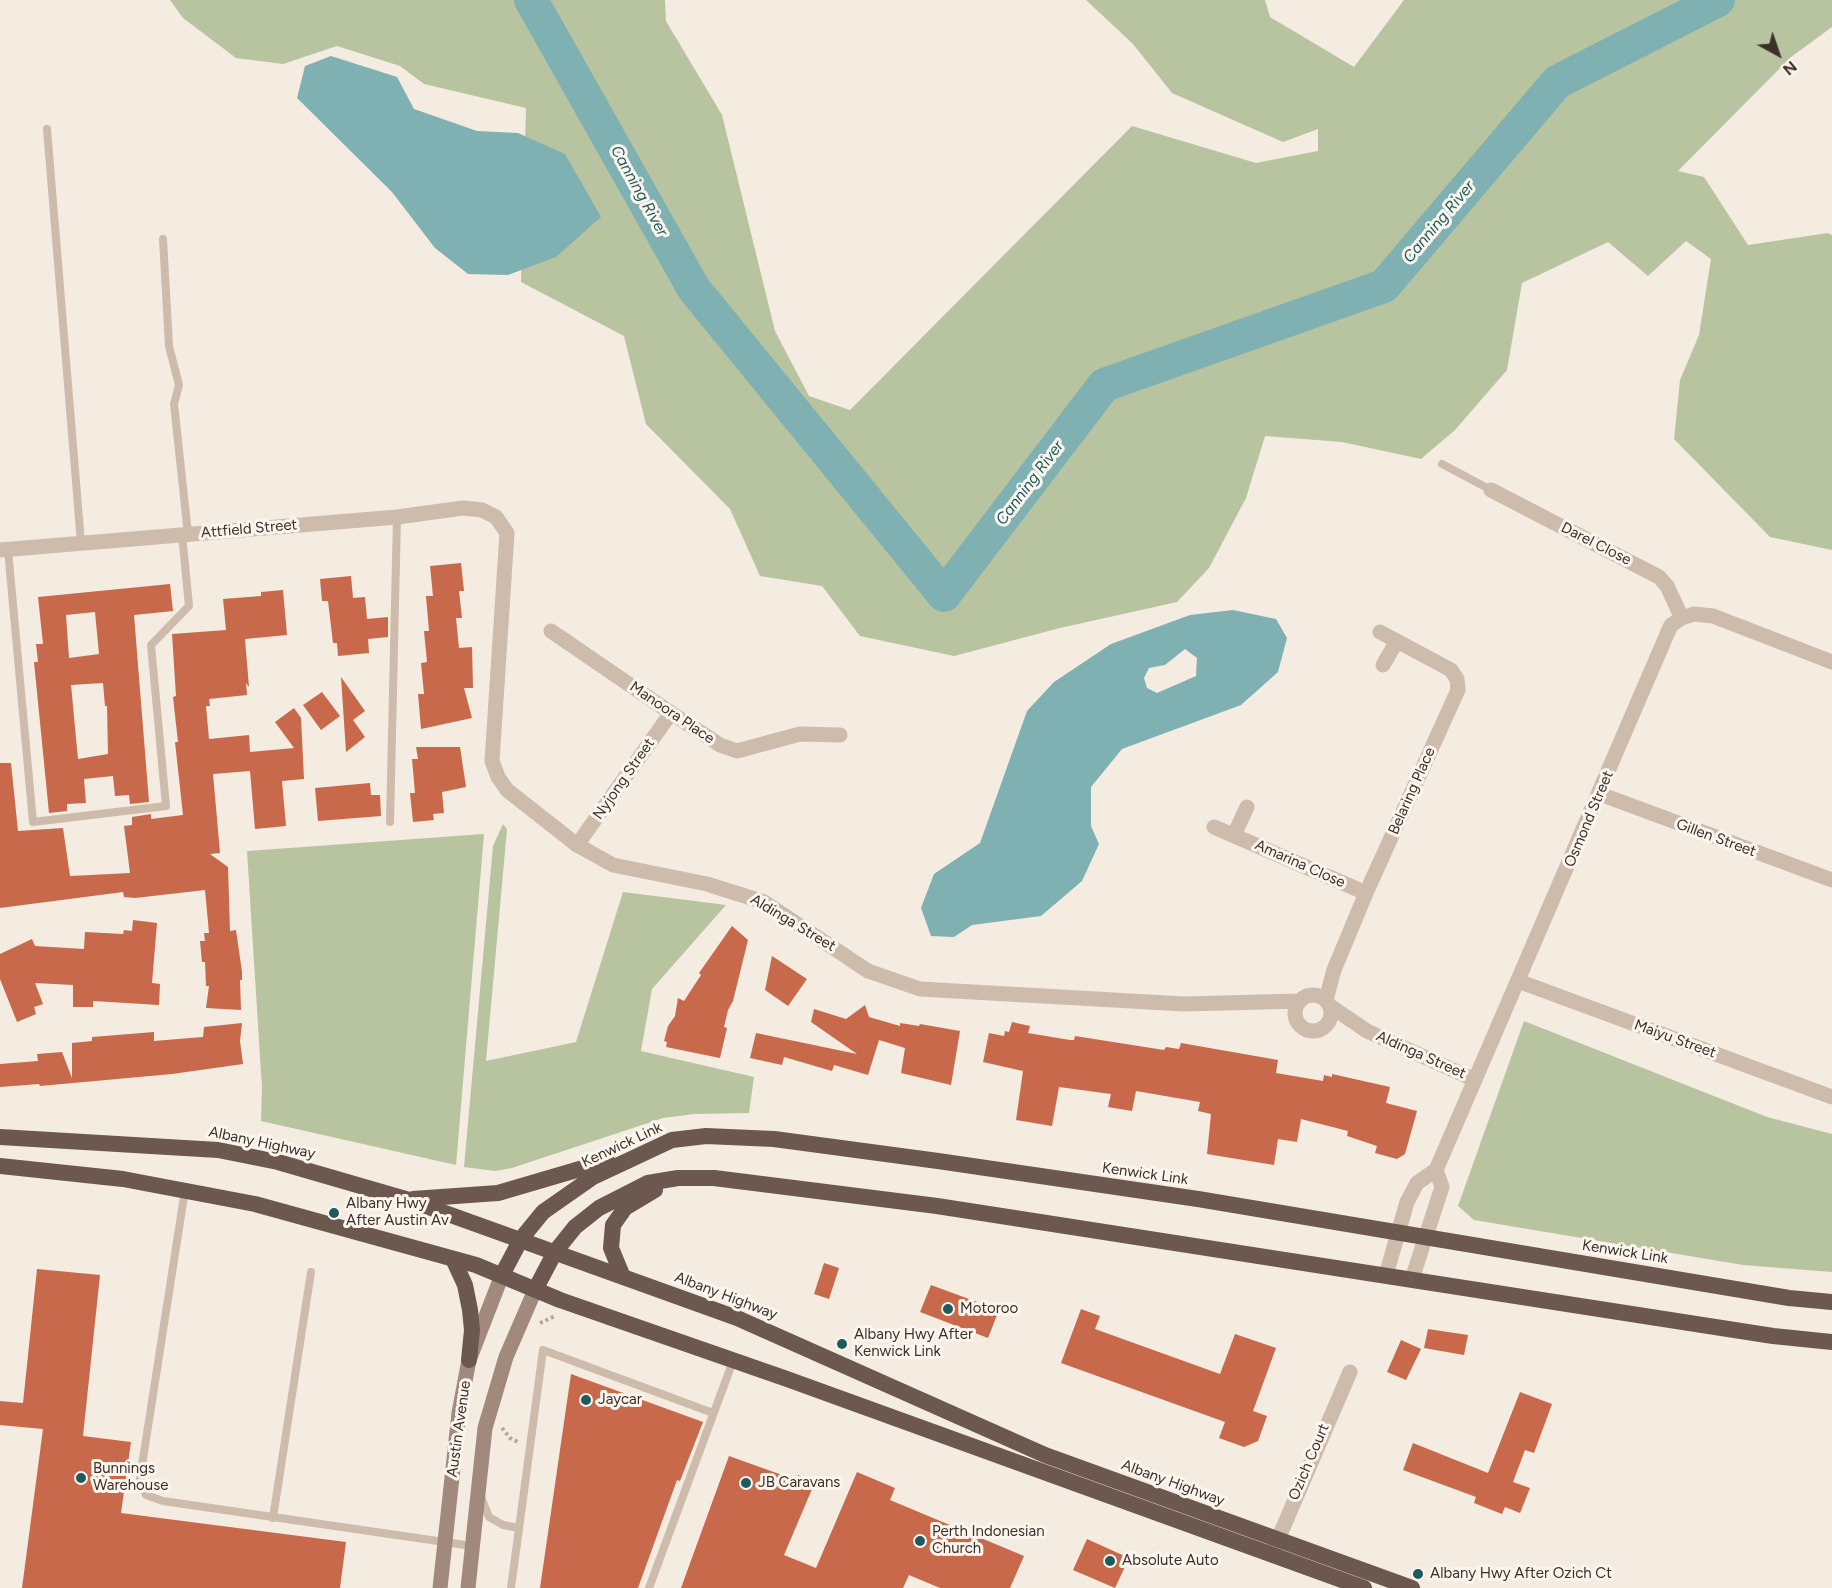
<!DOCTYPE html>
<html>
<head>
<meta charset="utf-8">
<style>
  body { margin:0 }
  #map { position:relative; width:1832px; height:1588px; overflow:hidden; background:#f4ebe1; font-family:Figtree,sans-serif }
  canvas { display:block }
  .north { position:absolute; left:1748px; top:24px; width:60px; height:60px; -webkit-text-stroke:4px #fbf5ee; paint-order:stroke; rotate:140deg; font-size:16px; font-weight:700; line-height:24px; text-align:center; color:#3b302b }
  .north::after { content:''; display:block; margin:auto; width:21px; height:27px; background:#3b302b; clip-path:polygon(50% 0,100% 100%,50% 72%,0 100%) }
</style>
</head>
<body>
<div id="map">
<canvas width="1832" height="1588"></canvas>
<div class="north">N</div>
</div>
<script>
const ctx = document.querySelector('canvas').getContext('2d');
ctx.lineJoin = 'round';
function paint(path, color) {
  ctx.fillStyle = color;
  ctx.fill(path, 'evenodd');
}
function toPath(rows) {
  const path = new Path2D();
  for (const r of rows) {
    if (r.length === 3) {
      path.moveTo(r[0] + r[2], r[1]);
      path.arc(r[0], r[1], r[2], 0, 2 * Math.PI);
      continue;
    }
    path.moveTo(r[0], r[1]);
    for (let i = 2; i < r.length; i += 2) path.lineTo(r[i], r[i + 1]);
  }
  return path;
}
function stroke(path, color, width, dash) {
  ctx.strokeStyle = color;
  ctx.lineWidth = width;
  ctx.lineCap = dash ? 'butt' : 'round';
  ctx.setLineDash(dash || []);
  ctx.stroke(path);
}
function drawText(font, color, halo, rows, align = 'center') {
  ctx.font = font + ' Figtree,sans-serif';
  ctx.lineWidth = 6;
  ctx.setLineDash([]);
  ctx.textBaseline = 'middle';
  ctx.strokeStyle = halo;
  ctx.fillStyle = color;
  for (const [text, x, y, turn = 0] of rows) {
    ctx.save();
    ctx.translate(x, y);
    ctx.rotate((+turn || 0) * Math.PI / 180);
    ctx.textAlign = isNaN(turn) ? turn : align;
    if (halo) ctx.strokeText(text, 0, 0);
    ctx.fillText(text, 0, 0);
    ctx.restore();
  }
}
const green = toPath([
  [170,0,665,0,666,21,722,115,775,331,809,396,850,410,1132,126,1256,163,1318,151,1318,129,1283,142,1172,93,1133,44,1086,0,1265,0,1270,17,1354,67,1404,0,1832,0,1832,27,1791,57,1678,171,1704,177,1748,245,1828,233,1832,235,1832,550,1770,537,1674,439,1680,380,1699,335,1711,259,1686,241,1648,276,1608,242,1522,283,1507,370,1455,430,1421,459,1342,442,1265,436,1246,498,1209,568,1177,602,1060,628,954,656,860,636,822,586,760,576,730,509,646,424,624,336,521,282,526,108,424,84,400,66,337,46,283,64,236,58,183,18],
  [503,824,507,829,486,1061,576,1042,623,892,726,905,652,989,641,1051,754,1077,749,1113,694,1114,663,1118,512,1168,495,1171,464,1167,493,846],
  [484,834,456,1165,261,1121,262,1088,247,851],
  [1524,1021,1767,1117,1832,1134,1832,1272,1743,1265,1474,1220,1458,1206]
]);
const water = toPath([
  [331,56,397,77,414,109,477,131,518,133,565,154,601,217,556,257,508,275,468,274,435,248,392,192,297,98,305,66],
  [1233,610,1276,619,1287,638,1278,672,1241,705,1122,749,1091,787,1091,826,1099,844,1082,881,1041,916,972,925,954,937,931,936,921,908,934,874,980,843,1027,711,1054,682,1111,644,1190,615],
  [1185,649,1197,658,1196,676,1157,693,1147,688,1144,678,1149,668,1165,665]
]);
const river = toPath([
  [531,0,694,289,944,595,1104,385,1384,286,1557,82,1718,0]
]);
const building = toPath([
  [461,563,464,591,459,591,462,618,456,618,459,648,472,647,473,688,464,688,472,718,421,729,418,694,424,694,421,663,427,662,424,631,429,631,426,596,433,596,430,566],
  [351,576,353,598,365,597,367,619,388,617,388,637,368,639,369,653,338,656,337,643,333,643,328,601,322,601,320,579],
  [170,584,173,611,134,615,149,802,130,804,129,795,115,796,113,776,84,779,86,803,67,804,67,811,49,813,34,662,38,662,36,644,43,644,38,597],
  [95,612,99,654,69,658,66,615],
  [103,683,105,706,107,706,108,754,78,759,71,685],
  [283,590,287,635,245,639,249,687,246,683,247,695,209,699,210,706,206,706,209,739,249,735,250,752,294,748,275,722,294,708,301,718,304,779,282,781,286,826,255,829,250,771,213,774,220,853,210,854,228,867,230,931,236,930,242,972,242,980,240,980,241,1010,206,1008,209,986,206,986,205,962,202,962,200,941,205,941,204,933,209,933,205,890,135,898,124,897,123,892,0,908,0,763,11,763,18,831,63,828,70,876,130,873,124,826,132,825,132,817,151,814,151,819,183,815,175,742,178,742,173,697,176,696,172,634,226,630,223,599,261,596,261,592],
  [341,677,365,711,353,720,365,737,346,752],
  [322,692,340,716,321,730,303,705],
  [416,747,460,747,466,787,442,792,444,813,433,814,434,820,413,822,410,793,415,793,412,759,418,759],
  [370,783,371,795,380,795,381,816,318,821,315,788],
  [133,920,157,923,152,983,160,984,159,1005,93,1001,93,1007,73,1007,73,985,35,983,43,1004,34,1007,36,1014,17,1022,0,979,0,954,32,939,35,946,84,949,85,932,123,934,124,930,132,931],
  [732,926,748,940,733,1001,728,1010,724,1027,727,1028,720,1058,666,1047,667,1042,664,1041,668,1026,675,1016,678,998,684,1001,701,975,699,973],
  [772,956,807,979,788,1006,765,990],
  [865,1005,869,1017,900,1026,900,1023,919,1026,920,1024,960,1031,951,1085,901,1073,905,1048,879,1040,868,1075,834,1065,832,1071,784,1057,782,1065,750,1058,756,1033,857,1054,811,1022,814,1009,846,1019],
  [1012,1022,1030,1026,1028,1033,1070,1040,1074,1040,1075,1036,1164,1050,1166,1047,1179,1049,1181,1043,1278,1060,1276,1073,1323,1081,1324,1075,1332,1077,1332,1074,1390,1087,1386,1103,1417,1111,1405,1154,1397,1159,1375,1153,1377,1146,1347,1136,1348,1131,1301,1119,1297,1142,1278,1139,1274,1165,1207,1154,1211,1114,1198,1111,1200,1102,1136,1091,1132,1111,1108,1107,1111,1094,1059,1087,1052,1126,1016,1120,1023,1071,983,1062,989,1033,1004,1036,1005,1031,1009,1032],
  [242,1023,240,1041,243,1064,172,1074,40,1086,39,1084,0,1087,0,1064,38,1061,37,1054,62,1052,72,1078,72,1043,92,1041,92,1037,154,1032,154,1041,190,1038,203,1037,204,1027],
  [824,1263,839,1268,829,1299,814,1294],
  [37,1269,100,1275,83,1436,131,1442,121,1513,346,1542,340,1588,22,1588,43,1429,0,1425,0,1401,23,1403],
  [931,1285,999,1310,988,1338,920,1312],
  [1081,1309,1100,1316,1095,1329,1220,1374,1235,1334,1276,1348,1253,1411,1267,1416,1258,1441,1244,1447,1219,1438,1225,1422,1061,1363],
  [1428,1329,1468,1335,1464,1355,1424,1348],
  [1401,1340,1421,1349,1406,1380,1387,1372],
  [571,1374,703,1422,680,1481,677,1480,638,1588,540,1588],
  [1520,1392,1552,1404,1534,1453,1525,1450,1513,1482,1530,1488,1520,1513,1505,1507,1502,1514,1474,1503,1476,1497,1403,1470,1413,1443,1488,1473],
  [729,1456,796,1480,798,1475,815,1482,784,1555,816,1568,857,1472,895,1488,890,1500,1024,1556,1010,1588,940,1588,909,1575,903,1588,681,1588],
  [1087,1539,1129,1558,1115,1588,1073,1570]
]);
const path = toPath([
  [540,1323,555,1316],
  [502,1428,510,1438,518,1442]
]);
const service = toPath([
  [47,129,81,543],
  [163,239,169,346,179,385,174,404,188,534],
  [1442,464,1491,490],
  [8,550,33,822,166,806,151,645,189,606,182,534],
  [390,822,397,517],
  [185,1190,140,1478,146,1495,163,1501,472,1546],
  [481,1497,489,1517,503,1525,519,1528],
  [273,1518,311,1272],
  [511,1588,543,1350,713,1413],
  [649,1588,733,1361]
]);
const minor = toPath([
  [1491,490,1659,577,1667,586,1682,618],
  [0,550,397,517,463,508,482,510,496,517,507,533,492,761,498,777,507,790,577,845,613,865,707,884,764,902,868,971,920,989,1184,1004,1300,1001],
  [551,631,671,713,720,745,737,751,800,734,840,735],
  [1383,665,1397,641],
  [1600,794,1832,880],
  [1214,827,1366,893],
  [1234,835,1247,807],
  [577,845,671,713],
  [1518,981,1832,1097],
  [1313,1013,18],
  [1326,1000,1334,970,1366,893,1458,690,1457,679,1451,670,1380,632],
  [1330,1006,1367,1031,1475,1080],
  [1386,1275,1407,1202,1417,1183,1436,1170,1671,625,1682,618,1694,614,1713,616,1832,662],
  [1412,1279,1442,1187,1436,1170],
  [1273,1551,1350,1372]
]);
const secondary = toPath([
  [440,1588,459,1413,469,1360,502,1275],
  [468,1588,485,1428,506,1357,535,1290]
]);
const trunk = toPath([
  [0,1137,218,1150,278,1162,409,1200,737,1318,1045,1455,1412,1588],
  [0,1166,123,1179,255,1204,476,1265,560,1300,787,1379,1364,1588],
  [413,1199,498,1193,607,1161],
  [453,1259,465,1285,470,1310,472,1330,469,1360],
  [502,1275,521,1239,543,1212,593,1177,672,1140,706,1136,774,1139,938,1161,1198,1199,1789,1298,1832,1302],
  [623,1277,611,1248,613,1225,625,1208,655,1190],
  [535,1290,555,1252,575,1227,599,1208,648,1183,678,1178,714,1178,937,1206,1773,1336,1832,1342]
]);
const markers = [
  [334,1213,6,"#1f5a5e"],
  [948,1309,6,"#1f5a5e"],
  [842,1344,6,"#1f5a5e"],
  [586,1400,6,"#1f5a5e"],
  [81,1478,6,"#1f5a5e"],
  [746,1483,6,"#1f5a5e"],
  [920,1541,6,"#1f5a5e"],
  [1110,1561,6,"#1f5a5e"],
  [1418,1574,6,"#1f5a5e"]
];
const streetNames = [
  ["Attfield Street",249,529,-5],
  ["Darel Close",1596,544,27],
  ["Manoora Place",672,713,34],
  ["Nyjong Street",624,779,-55],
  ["Belaring Place",1412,791,-66],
  ["Osmond Street",1589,819,-67],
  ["Gillen Street",1716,838,20],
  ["Amarina Close",1300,864,24],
  ["Aldinga Street",793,923,31],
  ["Maiyu Street",1675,1039,20],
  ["Aldinga Street",1421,1055,24],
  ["Albany Highway",262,1143,12],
  ["Kenwick Link",622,1145,-25],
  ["Kenwick Link",1145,1174,8],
  ["Kenwick Link",1625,1252,9],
  ["Albany Highway",726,1296,21],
  ["Austin Avenue",459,1429,-82],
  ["Ozich Court",1309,1462,-67],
  ["Albany Highway",1173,1483,20]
];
const poiNames = [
  ["Albany Hwy",346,1204],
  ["After Austin Av",346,1221],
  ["Motoroo",960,1309],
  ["Albany Hwy After",854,1335],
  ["Kenwick Link",854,1352],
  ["Jaycar",598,1400],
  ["Bunnings",93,1469],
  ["Warehouse",93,1486],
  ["JB Caravans",758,1483],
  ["Perth Indonesian",932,1532],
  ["Church",932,1549],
  ["Absolute Auto",1122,1561],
  ["Albany Hwy After Ozich Ct",1430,1574]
];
const waterNames = [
  ["Canning River",639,191,61],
  ["Canning River",1439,222,-50],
  ["Canning River",1030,483,-53]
];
paint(green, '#b8c4a0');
paint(water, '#7fb0b2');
stroke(river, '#7fb0b2', 34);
paint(building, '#c8694b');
stroke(path, '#b9a596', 4, [3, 3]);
stroke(service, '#cdbbac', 8);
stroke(minor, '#cdbbac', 15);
stroke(secondary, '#a18a7d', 15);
stroke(trunk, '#6c584f', 16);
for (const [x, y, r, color] of markers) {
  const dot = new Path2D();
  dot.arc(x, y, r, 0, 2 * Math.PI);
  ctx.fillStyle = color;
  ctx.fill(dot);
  stroke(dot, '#fbf5ee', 2);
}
drawText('15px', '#3b302b', '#fbf5ee', streetNames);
drawText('15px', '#3b302b', '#fbf5ee', poiNames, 'left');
drawText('italic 16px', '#1f5a5e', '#fbf5ee', waterNames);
</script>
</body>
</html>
